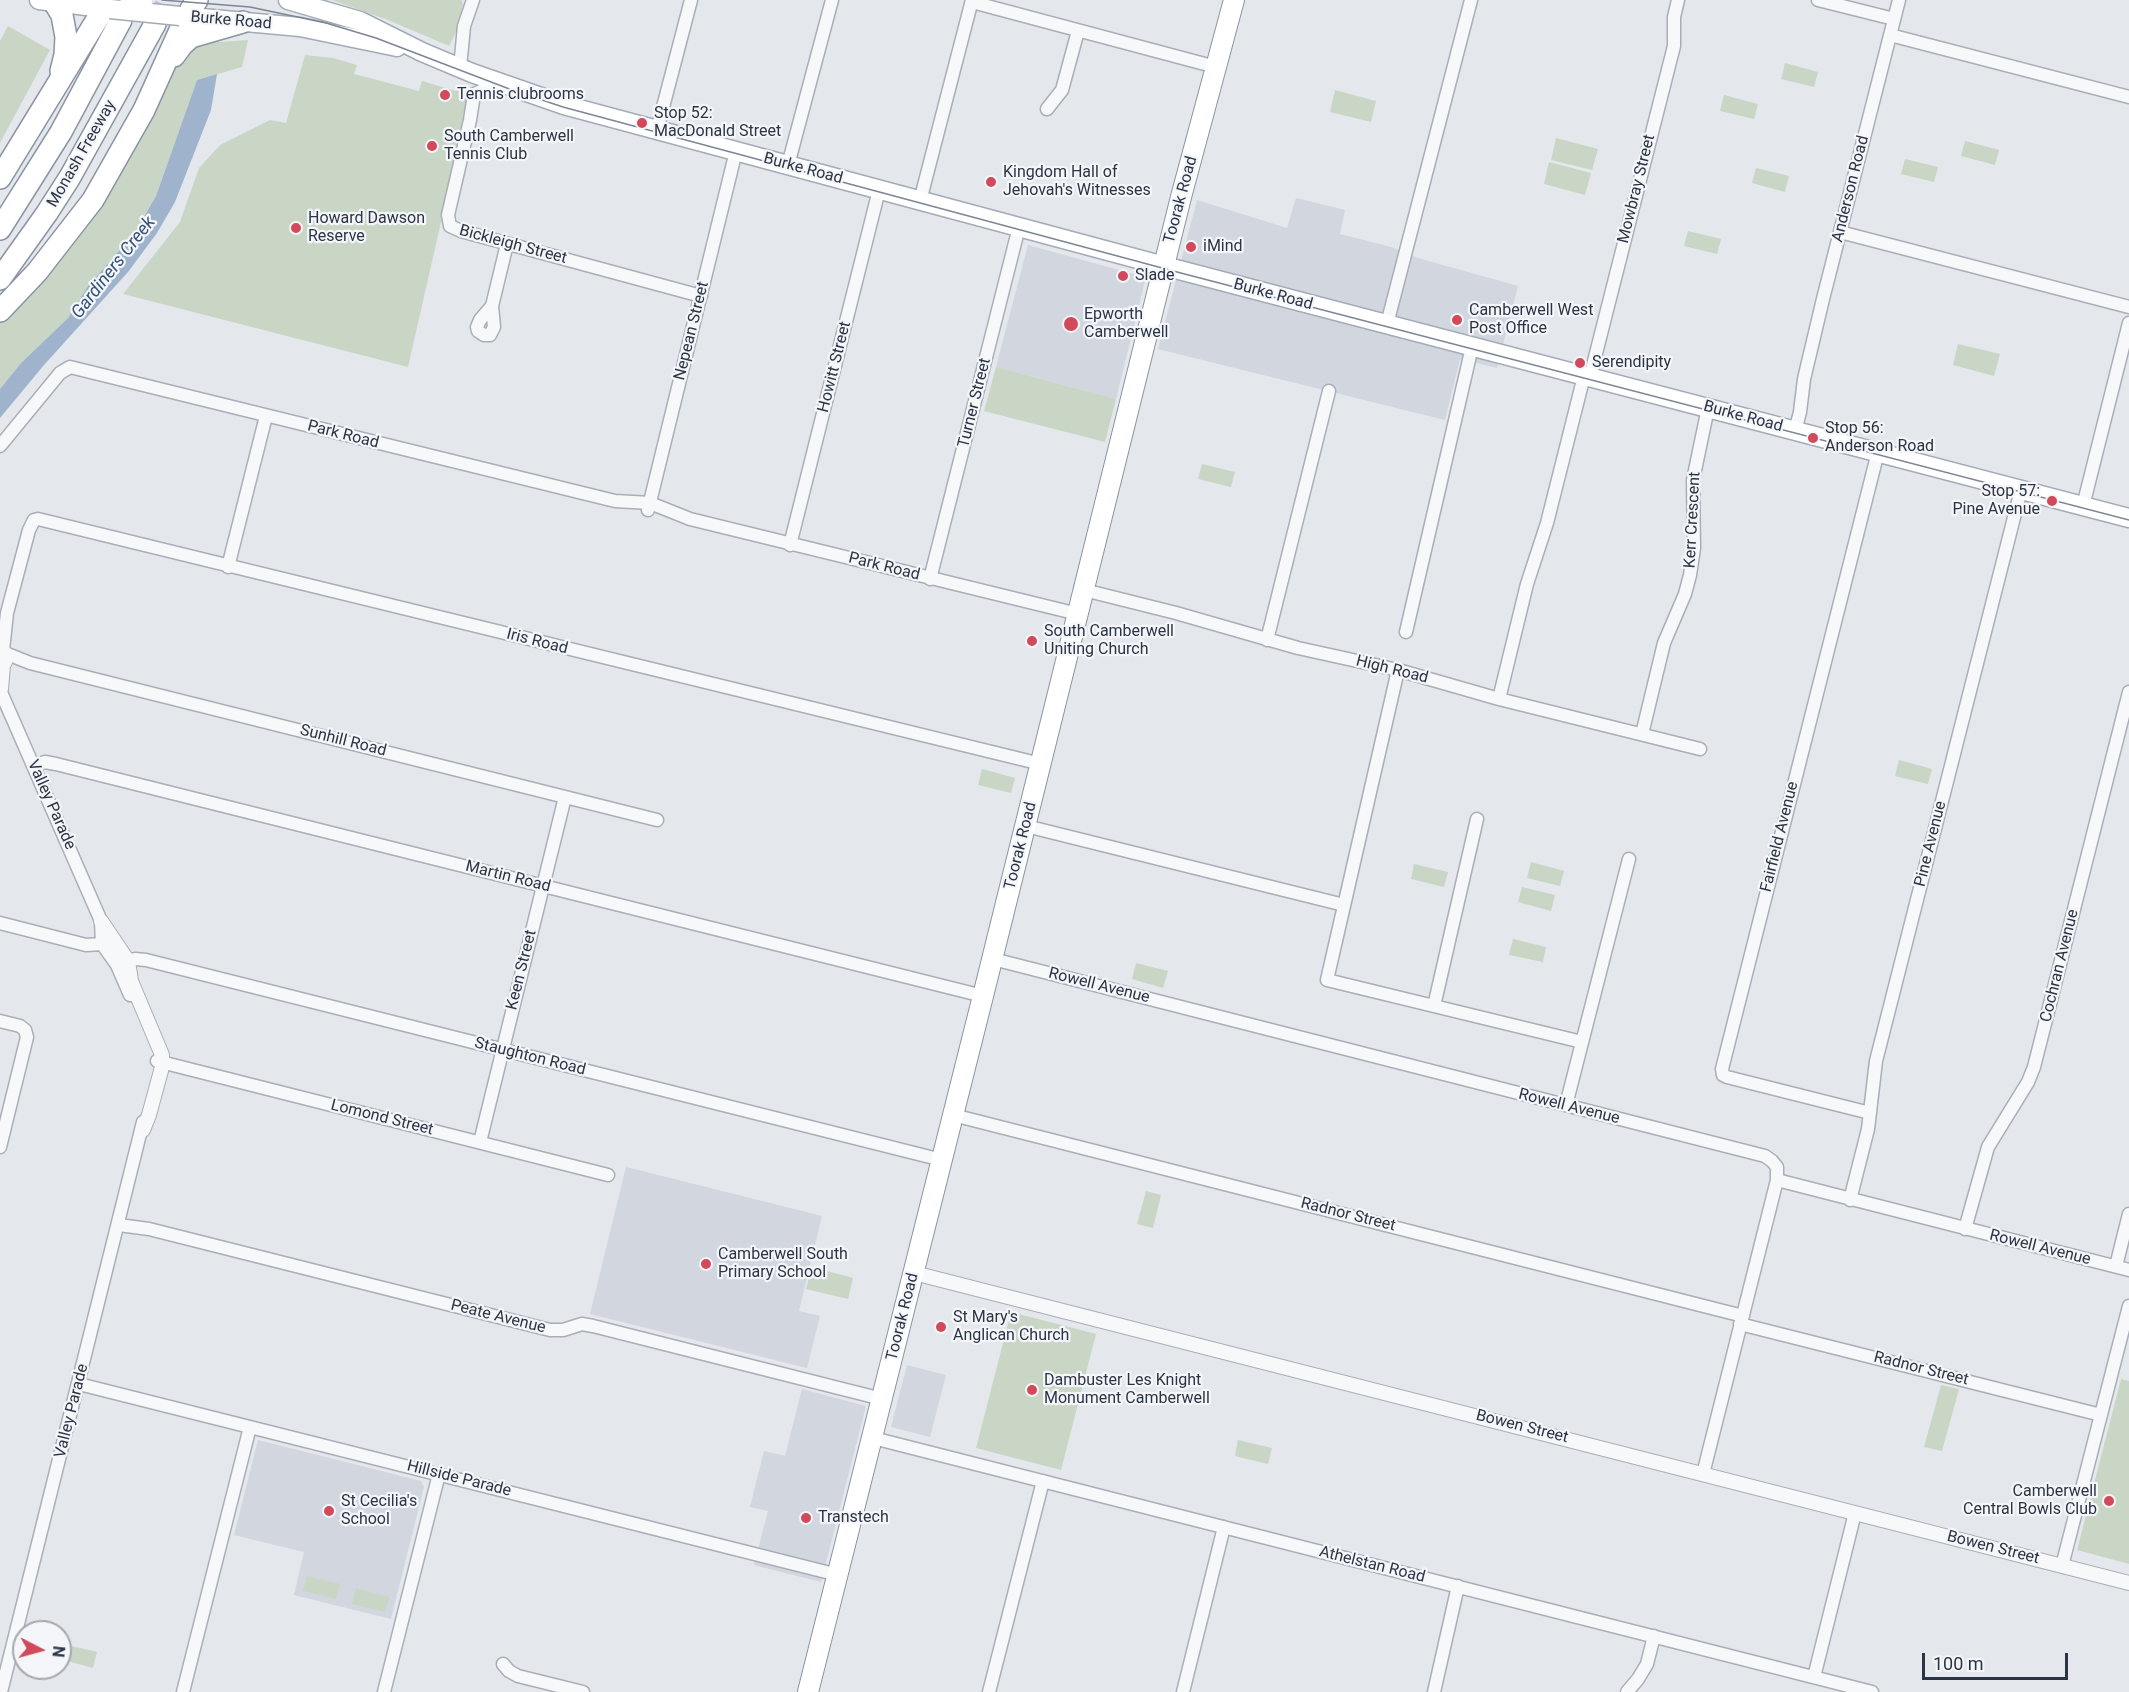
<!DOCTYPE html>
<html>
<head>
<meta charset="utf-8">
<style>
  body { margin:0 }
  #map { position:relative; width:2129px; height:1692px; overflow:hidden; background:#e4e7ec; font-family:Roboto,sans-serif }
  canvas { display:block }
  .north { position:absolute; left:12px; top:1620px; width:60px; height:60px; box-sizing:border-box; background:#f4f6f9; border:2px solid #a4a8b1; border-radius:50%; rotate:96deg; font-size:16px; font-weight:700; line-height:24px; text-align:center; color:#2b3445 }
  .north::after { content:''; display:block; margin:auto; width:21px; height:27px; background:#d1495b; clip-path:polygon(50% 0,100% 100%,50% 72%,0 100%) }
  .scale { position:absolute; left:1922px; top:1653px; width:146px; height:27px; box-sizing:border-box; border:3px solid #2b3445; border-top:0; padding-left:8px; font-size:18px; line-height:21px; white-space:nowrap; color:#2b3445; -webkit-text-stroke:4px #f4f6f9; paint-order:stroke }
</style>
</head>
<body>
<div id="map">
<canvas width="2129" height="1692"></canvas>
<div class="north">N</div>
<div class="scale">100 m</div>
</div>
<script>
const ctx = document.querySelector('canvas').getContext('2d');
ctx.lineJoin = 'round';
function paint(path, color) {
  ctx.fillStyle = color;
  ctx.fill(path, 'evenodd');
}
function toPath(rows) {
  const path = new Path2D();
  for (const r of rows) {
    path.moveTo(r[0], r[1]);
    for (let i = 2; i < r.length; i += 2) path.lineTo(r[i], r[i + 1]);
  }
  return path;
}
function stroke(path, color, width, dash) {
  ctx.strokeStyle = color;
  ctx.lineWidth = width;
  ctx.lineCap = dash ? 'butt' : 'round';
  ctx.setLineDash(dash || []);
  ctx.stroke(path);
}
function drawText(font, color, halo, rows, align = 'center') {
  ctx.font = font + ' Roboto,sans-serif';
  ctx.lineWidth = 4.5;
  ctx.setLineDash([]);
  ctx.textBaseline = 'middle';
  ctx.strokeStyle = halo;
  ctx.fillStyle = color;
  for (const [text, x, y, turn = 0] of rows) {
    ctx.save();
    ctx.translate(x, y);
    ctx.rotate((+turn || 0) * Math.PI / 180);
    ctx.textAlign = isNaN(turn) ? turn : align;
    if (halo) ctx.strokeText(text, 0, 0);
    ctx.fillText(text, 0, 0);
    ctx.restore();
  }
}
const built = toPath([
  [1296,198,1345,210,1340,234,1391,247,1418,258,1518,286,1497,368,1460,359,1445,420,1158,349,1197,200,1287,228],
  [1028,245,1141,276,1145,281,1116,399,996,367],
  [626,1167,822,1216,799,1311,820,1316,807,1368,590,1314],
  [907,1365,946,1375,930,1437,891,1427],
  [802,1389,866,1406,821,1582,754,1565,768,1511,750,1507,764,1451,785,1456],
  [258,1440,421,1481,424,1487,391,1619,294,1595,304,1552,234,1535]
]);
const green = toPath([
  [332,0,462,0,463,5,457,30,449,46,388,20],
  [8,26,50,50,0,143,0,41],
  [248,40,242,67,197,80,156,196,134,234,88,286,68,318,21,363,0,389,0,319,174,69,181,60,195,47,204,43],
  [305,55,333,58,357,65,354,74,419,91,422,81,456,91,457,89,466,94,469,99,408,367,123,294,180,222,199,168,220,145,270,120,286,123],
  [1785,63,1818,72,1814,87,1781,79],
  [1335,90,1376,101,1371,122,1330,112],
  [1724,95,1758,104,1754,119,1720,111],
  [1556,138,1598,149,1592,170,1551,160],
  [1965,141,1999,150,1995,165,1961,156],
  [1905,159,1938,167,1934,182,1901,174],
  [1549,162,1591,173,1585,195,1544,184],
  [1756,168,1789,176,1785,192,1752,183],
  [1688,231,1721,239,1717,254,1684,246],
  [1958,344,2000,354,1994,376,1953,365],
  [996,367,1116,399,1105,442,984,411],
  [1202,464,1235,472,1231,487,1198,479],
  [1899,760,1932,769,1928,784,1895,776],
  [982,769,1015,778,1011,793,978,785],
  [1531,862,1564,871,1560,886,1527,878],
  [1414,864,1448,872,1444,887,1411,879],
  [1522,887,1555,895,1551,911,1518,902],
  [1513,939,1546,947,1543,962,1509,955],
  [1136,963,1168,971,1163,988,1132,979],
  [1146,1191,1161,1195,1153,1228,1137,1224],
  [812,1267,853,1278,848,1299,806,1289],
  [1011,1312,1096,1334,1061,1470,976,1448],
  [2121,1379,2129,1381,2129,1564,2077,1550],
  [1941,1385,1959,1389,1942,1451,1924,1447],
  [1238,1440,1272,1448,1268,1464,1235,1456],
  [307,1576,340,1584,336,1599,303,1591],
  [356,1588,389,1597,385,1612,352,1604],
  [63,1644,97,1652,93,1668,60,1659]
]);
const water = toPath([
  [217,74,211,110,175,202,157,233,128,272,44,365,0,418,0,389,21,363,68,318,88,286,134,234,156,196,197,80]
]);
const motorwayTunnel = toPath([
  [155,24,168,0]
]);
const minor = toPath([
  [1818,0,1894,19],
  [972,2,1216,67],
  [1890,35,2129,97],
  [460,68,464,26,473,0],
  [499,83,472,95,473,101,470,120,448,215,450,226,461,231,701,296],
  [1047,109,1062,90,1078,31],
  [657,130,691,0],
  [788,165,832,0],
  [920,201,972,0],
  [1840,232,2129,307],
  [492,306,494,327,490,335,484,335,478,331,477,327,480,320,492,306,507,244],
  [1387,324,1471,0],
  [1590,377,1674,46,1674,17,1678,0],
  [1795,431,1800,412,1804,379,1823,299,1899,0],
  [0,446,60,373,70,367,615,501,650,503,690,519,1078,614],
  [2083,506,2129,323],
  [648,510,736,151],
  [790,545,879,190],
  [228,567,266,416],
  [930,579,1019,227],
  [1084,590,1176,613,1298,648,1398,670,1499,699,1700,749],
  [1406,632,1472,347],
  [1267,640,1329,391],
  [3,650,7,613,29,530,34,520,38,519,1041,764],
  [5,653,30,663,657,820],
  [1398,670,1327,980,1582,1042],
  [0,690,101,921,102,944,117,965,130,995],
  [1499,699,1527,584,1547,523,1584,376],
  [1642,734,1664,643,1685,594,1690,575,1694,548,1693,480,1708,408],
  [34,766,45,762,56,764,983,996],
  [1026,826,1344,905],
  [0,923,86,945,102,944],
  [993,959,1765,1156,1772,1161,1777,1167,1777,1180,2129,1270],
  [120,964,135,959,146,960,942,1160],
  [1434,1006,1477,819],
  [0,1021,20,1026,25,1030,27,1037,0,1147],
  [157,1061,608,1175],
  [1566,1105,1629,859],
  [1870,1113,1727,1077,1723,1075,1722,1069,1878,452],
  [953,1115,1743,1316],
  [480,1142,565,797],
  [1850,1200,1868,1129,1876,1061,2021,490],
  [119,1225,149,1229,550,1330,563,1330,582,1324,593,1326,882,1399],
  [1965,1229,1988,1147,2028,1082,2034,1067,2129,692],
  [2116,1266,2129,1214],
  [1740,1324,2101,1415],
  [79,1384,838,1575],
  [873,1438,1872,1692],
  [1703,1474,1777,1180],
  [2062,1566,2129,1306],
  [503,1664,509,1671,518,1676,583,1692],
  [1814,1677,1855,1513],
  [1,1692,143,1122],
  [183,1692,250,1427],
  [384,1692,439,1474],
  [989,1692,1043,1481],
  [1183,1692,1224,1527],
  [1434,1692,1458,1586],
  [1627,1692,1638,1679,1647,1664,1654,1636]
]);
const tertiary = toPath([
  [0,649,5,653,6,657,5,662,0,666],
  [1,689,3,665],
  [101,921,128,961,131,981,162,1055,162,1067,149,1115,143,1130],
  [914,1273,2129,1583]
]);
const primary = toPath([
  [39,0,110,9],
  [288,0,360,21,422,52,472,73,564,105,1164,266,2129,518],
  [180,16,300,27,397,47]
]);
const trunk = toPath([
  [808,1692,983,996,1181,197,1234,0]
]);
const motorway = toPath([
  [54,2,62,15,66,37,65,55,61,71],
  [174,56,182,45,191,37,243,22],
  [0,178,109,0],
  [0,229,61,132,121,20],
  [0,279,47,213,70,177,155,24],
  [0,311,37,272,93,200,144,110,186,17,197,0]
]);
const tram = toPath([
  [162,0,250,7,326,23,376,38,512,90,563,107,1177,272,2129,520]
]);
const primaryBridge = toPath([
  [110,9,180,16]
]);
const motorwayBridge = toPath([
  [131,0,142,5]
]);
const markers = [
  [445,95,6,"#d1495b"],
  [642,123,6,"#d1495b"],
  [432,146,6,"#d1495b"],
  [991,182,6,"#d1495b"],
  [296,228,6,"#d1495b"],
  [1191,247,6,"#d1495b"],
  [1123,276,6,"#d1495b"],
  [1457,320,6,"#d1495b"],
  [1071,324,8,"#d1495b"],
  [1580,363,6,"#d1495b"],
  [1813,438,6,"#d1495b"],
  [2052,501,6,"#d1495b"],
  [1032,641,6,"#d1495b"],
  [706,1264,6,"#d1495b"],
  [941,1327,6,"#d1495b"],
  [1032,1390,6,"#d1495b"],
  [2109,1501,6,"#d1495b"],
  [329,1511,6,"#d1495b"],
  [806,1518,6,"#d1495b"]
];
const streetNames = [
  ["Burke Road",231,21,5],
  ["Monash Freeway",82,154,-60],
  ["Burke Road",803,169,15],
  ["Mowbray Street",1637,189,-76],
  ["Anderson Road",1851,189,-76],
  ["Toorak Road",1181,200,-75],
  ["Bickleigh Street",513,245,15],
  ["Burke Road",1273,295,15],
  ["Nepean Street",692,331,-76],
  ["Howitt Street",835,367,-76],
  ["Turner Street",975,403,-76],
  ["Burke Road",1743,417,15],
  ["Park Road",343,435,14],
  ["Kerr Crescent",1693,520,-87],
  ["Park Road",884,567,14],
  ["Iris Road",537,642,14],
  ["High Road",1392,670,14],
  ["Sunhill Road",343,741,14],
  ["Valley Parade",51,805,66],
  ["Fairfield Avenue",1780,837,-76],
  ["Pine Avenue",1931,844,-76],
  ["Toorak Road",1021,846,-76],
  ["Martin Road",508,877,14],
  ["Cochran Avenue",2060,966,-76],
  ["Keen Street",522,970,-76],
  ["Rowell Avenue",1099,986,14],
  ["Staughton Road",530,1057,14],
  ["Rowell Avenue",1569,1107,14],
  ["Lomond Street",382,1118,14],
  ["Radnor Street",1348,1215,14],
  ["Rowell Avenue",2040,1248,14],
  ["Peate Avenue",498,1317,14],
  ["Toorak Road",903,1317,-76],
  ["Radnor Street",1921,1369,14],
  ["Valley Parade",72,1411,-76],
  ["Bowen Street",1522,1427,14],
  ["Hillside Parade",459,1479,14],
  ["Bowen Street",1993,1548,14],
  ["Athelstan Road",1372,1565,14]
];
const poiNames = [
  ["Tennis clubrooms",457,95],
  ["Stop 52:",654,114],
  ["MacDonald Street",654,132],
  ["South Camberwell",444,137],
  ["Tennis Club",444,155],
  ["Kingdom Hall of",1003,173],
  ["Jehovah's Witnesses",1003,191],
  ["Howard Dawson",308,219],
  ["Reserve",308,237],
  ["iMind",1203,247],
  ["Slade",1135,276],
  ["Camberwell West",1469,311],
  ["Post Office",1469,329],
  ["Epworth",1084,315],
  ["Camberwell",1084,333],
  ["Serendipity",1592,363],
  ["Stop 56:",1825,429],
  ["Anderson Road",1825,447],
  ["Stop 57:",2040,492,"right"],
  ["Pine Avenue",2040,510,"right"],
  ["South Camberwell",1044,632],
  ["Uniting Church",1044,650],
  ["Camberwell South",718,1255],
  ["Primary School",718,1273],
  ["St Mary's",953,1318],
  ["Anglican Church",953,1336],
  ["Dambuster Les Knight",1044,1381],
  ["Monument Camberwell",1044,1399],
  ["Camberwell",2097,1492,"right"],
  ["Central Bowls Club",2097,1510,"right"],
  ["St Cecilia's",341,1502],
  ["School",341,1520],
  ["Transtech",818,1518]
];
const waterNames = [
  ["Gardiners Creek",114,268,-52]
];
paint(built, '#d2d6de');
paint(green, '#c9d6c5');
paint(water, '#9fb4cc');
stroke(motorwayTunnel, '#bfc3cb', 21, [21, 10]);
stroke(minor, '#a9aeb7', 15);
stroke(tertiary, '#a9aeb7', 16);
stroke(primary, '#a3abb8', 21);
stroke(trunk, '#8b94a3', 22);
stroke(motorway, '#8b94a3', 24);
stroke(minor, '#f7f8fa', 12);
stroke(tertiary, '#f7f8fa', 14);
stroke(primary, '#fff', 18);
stroke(trunk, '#fff', 20);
stroke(motorway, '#fff', 21);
stroke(tram, '#7d8696', 1.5);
stroke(primaryBridge, '#a3abb8', 21, []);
stroke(motorwayBridge, '#8b94a3', 24, []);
stroke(primaryBridge, '#fff', 18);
stroke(motorwayBridge, '#fff', 21);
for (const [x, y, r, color] of markers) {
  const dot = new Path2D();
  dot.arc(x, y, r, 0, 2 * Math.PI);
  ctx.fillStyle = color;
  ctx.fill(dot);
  stroke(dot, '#f4f6f9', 2);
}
drawText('16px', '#2b3445', '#f4f6f9', streetNames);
drawText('16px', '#2b3445', '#f4f6f9', poiNames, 'left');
drawText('italic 18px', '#34527a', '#f4f6f9', waterNames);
</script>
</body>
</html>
